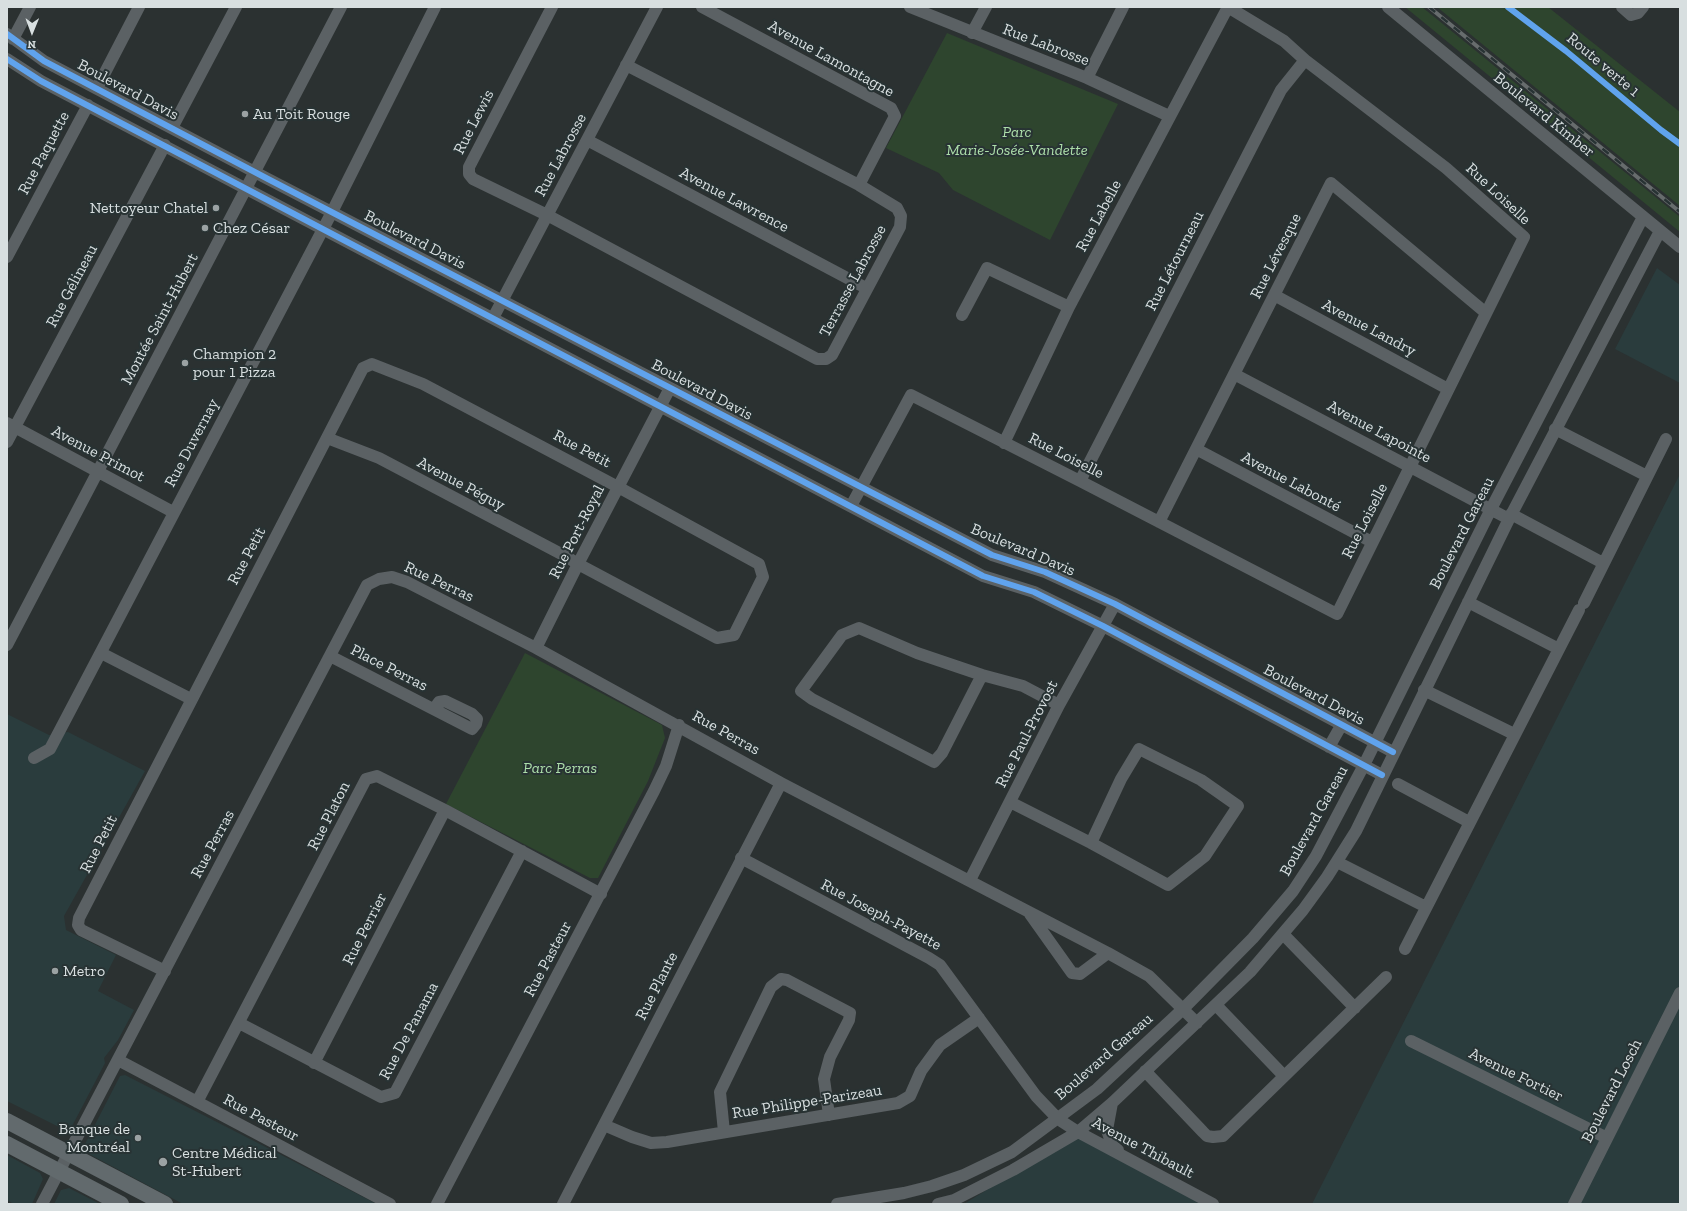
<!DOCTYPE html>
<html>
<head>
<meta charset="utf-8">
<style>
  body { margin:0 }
  #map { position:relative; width:1687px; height:1211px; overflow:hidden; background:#2b3131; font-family:"Zilla Slab",serif }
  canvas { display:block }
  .frame { position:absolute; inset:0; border:8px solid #d8dfe0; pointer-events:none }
  .north { position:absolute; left:12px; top:12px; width:40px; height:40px; -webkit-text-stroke:3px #283334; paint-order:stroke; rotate:181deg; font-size:11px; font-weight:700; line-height:16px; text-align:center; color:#d8dfe0 }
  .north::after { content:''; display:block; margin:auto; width:14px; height:18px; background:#d8dfe0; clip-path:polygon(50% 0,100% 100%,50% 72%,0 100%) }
</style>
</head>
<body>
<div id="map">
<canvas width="1687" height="1211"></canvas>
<div class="frame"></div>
<div class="north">N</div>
</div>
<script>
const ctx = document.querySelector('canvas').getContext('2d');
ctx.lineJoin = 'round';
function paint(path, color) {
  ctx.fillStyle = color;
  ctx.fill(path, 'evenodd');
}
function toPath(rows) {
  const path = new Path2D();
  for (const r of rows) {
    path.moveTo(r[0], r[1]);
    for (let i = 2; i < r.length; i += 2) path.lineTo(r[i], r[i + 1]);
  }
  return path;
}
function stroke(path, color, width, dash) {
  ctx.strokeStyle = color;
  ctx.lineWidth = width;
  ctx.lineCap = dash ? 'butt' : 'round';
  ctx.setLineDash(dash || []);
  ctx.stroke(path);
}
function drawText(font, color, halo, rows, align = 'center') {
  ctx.font = font + ' "Zilla Slab",serif';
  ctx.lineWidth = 4;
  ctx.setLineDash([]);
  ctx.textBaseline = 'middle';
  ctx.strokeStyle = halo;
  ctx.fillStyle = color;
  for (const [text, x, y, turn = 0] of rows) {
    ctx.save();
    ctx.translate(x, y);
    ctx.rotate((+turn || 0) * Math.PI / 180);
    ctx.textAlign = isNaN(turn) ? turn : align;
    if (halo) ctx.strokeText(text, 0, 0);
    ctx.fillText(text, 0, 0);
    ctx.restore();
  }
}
const built = toPath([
  [1657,268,1680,285,1680,383,1615,349],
  [1680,474,1680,1204,1312,1204],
  [7,714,49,735,68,732,145,771,64,916,66,930,116,955,98,991,134,1010,118,1040,104,1058,105,1063,69,1132,7,1101],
  [125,1075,377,1204,183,1204,89,1154,85,1144,120,1076],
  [1080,1132,1127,1157,1222,1204,964,1204],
  [7,1155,40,1173,43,1179,32,1204,14,1204,7,1200],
  [69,1188,100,1204,54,1204,61,1190]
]);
const green = toPath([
  [1405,7,1422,7,1680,217,1680,232],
  [1437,7,1548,7,1680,112,1680,206],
  [947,33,1118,104,1050,240,953,190,939,173,886,148],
  [525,653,662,725,665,738,648,781,598,878,590,878,446,804]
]);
const minor = toPath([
  [552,7,469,167,469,174,473,179,547,215,817,359,826,359,832,355,900,227,901,216,897,208,859,185,626,65],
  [702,7,891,108,895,116,859,185],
  [910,7,1087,78,1169,116],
  [1388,7,1680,247],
  [1622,7,1631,15,1638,13,1643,7],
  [972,33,986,7],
  [7,34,44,61,268,179,861,487,992,555,1045,572,1115,604,1393,752],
  [13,39,30,7],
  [7,59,41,81,983,576,1034,592,1103,626,1382,775],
  [1087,78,1123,7],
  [97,88,139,7],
  [172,128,236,7],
  [587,140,866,288],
  [7,257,88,105],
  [1274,295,1448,389],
  [962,315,987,268,1069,307],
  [493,318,657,7],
  [1234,374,1509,519],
  [7,423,173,512],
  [1555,429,1647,476],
  [7,442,165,145],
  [1004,443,1069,307,1228,7],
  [1196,449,1372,542],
  [1080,481,1281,90,1305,60],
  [851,506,911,395,1080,481,1337,614,1524,237,1446,168,1305,60,1284,41,1228,7],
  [1511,514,1603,563],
  [1159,522,1331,183,1486,313],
  [1468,602,1559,649],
  [1584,603,1666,439],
  [7,645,341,7],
  [536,648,578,564,670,388],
  [101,653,191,699],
  [330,656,472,729,476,724,477,719,472,714,445,701,439,702,434,709],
  [982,675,942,753,934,762,812,699,801,691,842,635,859,628,917,653,982,675,1023,686,1059,705],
  [1424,690,1514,734],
  [1329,747,1342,724],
  [34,758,50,749,332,212,435,7],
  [1398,784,1469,822],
  [1010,802,1091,843,1168,885,1205,856,1238,806,1201,780,1139,749,1121,779,1091,843],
  [741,858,929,958,940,965,1036,1096,1058,1119,1078,1132,1213,1204],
  [1337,862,1426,907],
  [970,880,1059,705,1115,604],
  [1030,914,1072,973,1080,974,1108,953],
  [1283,934,1355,1008],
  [1405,949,1579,610],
  [165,971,81,930,78,925,79,918,363,368,372,364,423,384,618,487,759,564,763,577,734,635,717,638,578,564,567,557,379,458,327,438],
  [1216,1005,1284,1076],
  [239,1023,381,1097,395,1093,522,851],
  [1411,1041,1607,1138],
  [118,1060,390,1204],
  [314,1063,445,810],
  [1145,1071,1203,1132,1207,1136,1213,1137,1223,1136,1386,977],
  [197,1102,366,779,377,776,445,810,601,894],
  [1112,1103,1107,1130,1112,1145,1118,1150],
  [604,1125,632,1137,651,1143,667,1142,898,1103,910,1096,921,1071,940,1045,979,1018],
  [724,1132,720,1092,771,987,781,979,787,980,850,1013,849,1020,830,1057,824,1079,829,1115],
  [42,1204,367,585,379,579,392,577,407,582,536,648,781,783,1108,953,1149,976,1197,1023],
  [437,1204,654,791,666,766,679,725],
  [563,1204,781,783],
  [837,1204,904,1193,932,1186,964,1175,1012,1152,1097,1089,1183,1009,1253,938,1293,891,1316,856,1364,765,1491,509,1643,217],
  [938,1204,954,1200,1013,1170,1078,1132,1112,1103,1250,972,1303,910,1327,877,1356,831,1509,519,1660,231],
  [1574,1204,1680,993]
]);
const major = toPath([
  [7,1121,165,1204],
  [7,1144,121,1204]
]);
const rail = toPath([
  [1429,7,1680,212]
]);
const cycleway = toPath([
  [1508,7,1566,51,1661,130,1680,144],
  [7,34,44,61,268,179,861,487,992,555,1045,572,1115,604,1393,752],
  [7,59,41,81,983,576,1034,592,1103,626,1382,775]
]);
const markers = [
  [245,114,4,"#9ba2a3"],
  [216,208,4,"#9ba2a3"],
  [205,228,4,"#9ba2a3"],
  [185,363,4,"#9ba2a3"],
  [55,971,4,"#9ba2a3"],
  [138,1138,4,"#9ba2a3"],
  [163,1162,5,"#9ba2a3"]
];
const streetNames = [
  ["Rue Labrosse",1046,45,21],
  ["Avenue Lamontagne",831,59,29],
  ["Route verte 1",1603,65,40],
  ["Boulevard Davis",128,90,28],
  ["Boulevard Kimber",1544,115,39],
  ["Rue Lewis",474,122,-63],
  ["Rue Paquette",44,153,-62],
  ["Rue Labrosse",561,155,-62],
  ["Rue Loiselle",1498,194,43],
  ["Avenue Lawrence",734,200,28],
  ["Rue Labelle",1099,216,-62],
  ["Boulevard Davis",415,240,27],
  ["Rue Lévesque",1276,256,-63],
  ["Rue Létourneau",1175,261,-63],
  ["Terrasse Labrosse",853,281,-62],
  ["Rue Gélineau",72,286,-62],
  ["Montée Saint-Hubert",160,319,-62],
  ["Avenue Landry",1369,328,28],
  ["Boulevard Davis",702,390,28],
  ["Avenue Lapointe",1379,432,28],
  ["Rue Duvernay",192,443,-62],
  ["Rue Petit",582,449,28],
  ["Avenue Primot",98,454,28],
  ["Rue Loiselle",1066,456,27],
  ["Avenue Labonté",1291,482,28],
  ["Avenue Péguy",461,484,28],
  ["Rue Loiselle",1365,521,-63],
  ["Rue Port-Royal",577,532,-63],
  ["Boulevard Gareau",1462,533,-63],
  ["Boulevard Davis",1023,550,23],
  ["Rue Petit",247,556,-62],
  ["Rue Perras",439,582,25],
  ["Place Perras",389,668,27],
  ["Boulevard Davis",1314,695,28],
  ["Rue Perras",726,733,29],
  ["Rue Paul-Provost",1027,734,-63],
  ["Rue Platon",329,816,-63],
  ["Boulevard Gareau",1314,821,-61],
  ["Rue Petit",99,844,-63],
  ["Rue Perras",213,844,-62],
  ["Rue Joseph-Payette",881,915,28],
  ["Rue Perrier",365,929,-63],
  ["Rue Pasteur",548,959,-62],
  ["Rue Plante",657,986,-63],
  ["Rue De Panama",409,1031,-62],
  ["Boulevard Gareau",1104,1057,-41],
  ["Avenue Fortier",1516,1075,26],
  ["Boulevard Losch",1612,1091,-63],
  ["Rue Philippe-Parizeau",807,1102,-9],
  ["Rue Pasteur",261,1118,28],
  ["Avenue Thibault",1143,1148,28]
];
const poiNames = [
  ["Au Toit Rouge",253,114],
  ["Nettoyeur Chatel",208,208,"right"],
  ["Chez César",213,228],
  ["Champion 2",193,354],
  ["pour 1 Pizza",193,372],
  ["Metro",63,971],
  ["Banque de",130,1129,"right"],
  ["Montréal",130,1147,"right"],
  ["Centre Médical",172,1153],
  ["St-Hubert",172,1171]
];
const parkNames = [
  ["Parc",1017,132],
  ["Marie-Josée-Vandette",1017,150],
  ["Parc Perras",560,768]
];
paint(built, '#2a3c3d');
paint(green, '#2e452e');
stroke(minor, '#5b6164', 12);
stroke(major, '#626a6d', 16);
stroke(rail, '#676c6d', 4);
stroke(rail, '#283334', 2.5, [8]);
stroke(cycleway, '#60a3ed', 6);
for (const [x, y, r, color] of markers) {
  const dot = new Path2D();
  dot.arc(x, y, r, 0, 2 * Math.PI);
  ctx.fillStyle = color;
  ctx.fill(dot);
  stroke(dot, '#283334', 1.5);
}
drawText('16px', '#d8dfe0', '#283334', streetNames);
drawText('16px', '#d8dfe0', '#283334', poiNames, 'left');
drawText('italic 16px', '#addeaa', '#283334', parkNames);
</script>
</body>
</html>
